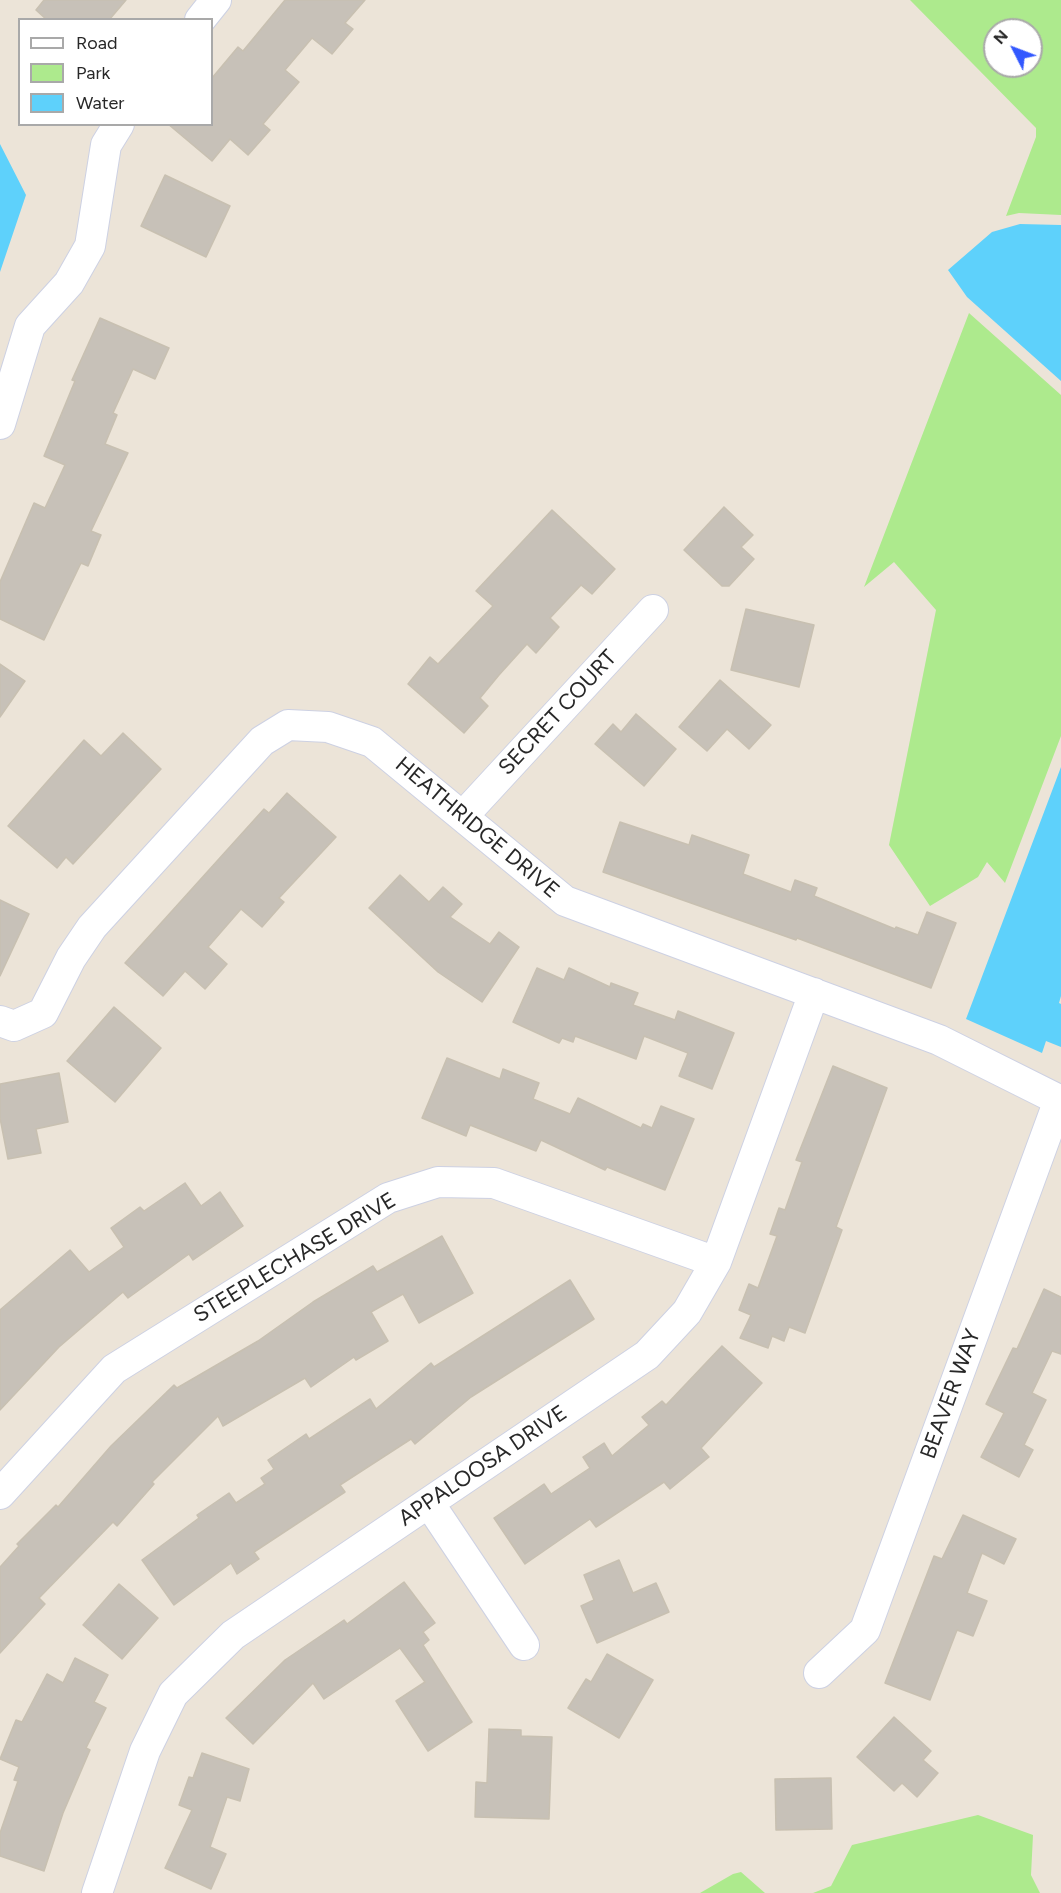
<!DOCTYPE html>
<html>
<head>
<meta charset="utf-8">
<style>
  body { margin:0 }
  #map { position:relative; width:1061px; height:1893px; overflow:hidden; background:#ece4d8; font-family:Figtree,sans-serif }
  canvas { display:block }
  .legend { position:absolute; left:18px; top:18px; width:195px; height:108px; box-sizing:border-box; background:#fff; border:2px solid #a9a9a9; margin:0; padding:8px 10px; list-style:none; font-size:18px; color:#282828 }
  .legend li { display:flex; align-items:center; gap:12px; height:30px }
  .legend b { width:30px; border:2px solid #a9a9a9 }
  .north { position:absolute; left:983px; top:18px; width:60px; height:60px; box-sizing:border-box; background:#fff; border:2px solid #a9a9a9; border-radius:50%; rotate:312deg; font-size:16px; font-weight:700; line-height:24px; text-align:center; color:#282828 }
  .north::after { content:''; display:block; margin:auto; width:21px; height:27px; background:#3258ff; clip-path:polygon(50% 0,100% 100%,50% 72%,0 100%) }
</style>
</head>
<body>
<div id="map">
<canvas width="1061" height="1893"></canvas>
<ul class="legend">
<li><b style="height:8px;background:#fff"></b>Road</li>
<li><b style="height:16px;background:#adea8d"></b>Park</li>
<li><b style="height:16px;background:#5ed1fb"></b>Water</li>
</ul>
<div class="north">N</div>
</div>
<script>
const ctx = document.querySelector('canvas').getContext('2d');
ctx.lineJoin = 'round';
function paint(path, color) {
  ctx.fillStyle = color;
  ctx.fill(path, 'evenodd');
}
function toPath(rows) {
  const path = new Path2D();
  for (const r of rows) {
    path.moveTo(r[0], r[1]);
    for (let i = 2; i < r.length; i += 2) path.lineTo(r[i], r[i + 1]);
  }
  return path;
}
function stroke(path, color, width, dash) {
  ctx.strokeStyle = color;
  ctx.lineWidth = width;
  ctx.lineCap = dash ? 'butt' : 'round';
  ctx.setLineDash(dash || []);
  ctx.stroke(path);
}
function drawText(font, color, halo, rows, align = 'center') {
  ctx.font = font + ' Figtree,sans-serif';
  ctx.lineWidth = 5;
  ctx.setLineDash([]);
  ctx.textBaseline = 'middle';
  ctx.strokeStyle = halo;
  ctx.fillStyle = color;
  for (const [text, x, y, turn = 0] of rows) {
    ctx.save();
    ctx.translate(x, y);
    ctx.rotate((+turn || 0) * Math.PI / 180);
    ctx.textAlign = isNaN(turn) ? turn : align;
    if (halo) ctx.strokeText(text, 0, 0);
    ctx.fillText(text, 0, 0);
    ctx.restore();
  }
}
const green = toPath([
  [910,0,1061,0,1061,215,1019,213,1006,216,1036,137,1036,128],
  [995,30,1031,30,1031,66,995,66],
  [969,313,1061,395,1061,736,1005,883,987,862,978,877,930,906,889,845,936,610,894,562,864,587],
  [978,1815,1033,1835,1031,1875,1040,1893,813,1893,831,1886,852,1845],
  [741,1872,765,1893,700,1893,733,1874]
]);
const water = toPath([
  [0,144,26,195,0,272],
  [1020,224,1061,225,1061,381,967,297,948,270,992,232],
  [1061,767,1061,996,1059,1003,1061,1004,1061,1047,1046,1041,1042,1053,966,1019]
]);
const building = toPath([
  [44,0,126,0,109,20,47,20,36,10,44,0],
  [285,0,365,0,345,23,353,29,332,54,312,38,285,70,299,82,263,124,270,130,248,155,230,139,212,161,168,124,212,124,212,78,238,47,243,51,285,0],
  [165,175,230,206,206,257,141,226,165,175],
  [100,318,169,348,155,379,133,369,113,413,117,415,105,444,128,453,91,531,101,535,88,566,81,563,44,640,0,619,0,582,34,503,45,508,65,465,44,456,75,381,72,380,100,318],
  [724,507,753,535,741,547,754,559,729,586,722,586,684,550,724,507],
  [552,510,615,569,592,594,581,585,550,618,559,627,536,653,527,644,499,675,480,698,488,706,464,733,408,684,430,657,438,664,493,606,476,591,552,510],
  [746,609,814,625,799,687,731,670,746,609],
  [0,664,25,681,0,717,0,664],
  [720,680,771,725,749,749,727,729,707,751,679,727,720,680],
  [636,714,676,749,644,786,595,744,613,724,621,732,636,714],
  [123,733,161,769,73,864,66,857,57,868,8,826,84,740,101,756,123,733],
  [287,793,336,837,279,898,284,902,262,927,241,909,208,947,227,964,205,989,185,971,163,996,125,963,264,809,269,813,287,793],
  [620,822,689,845,692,835,749,855,743,874,791,892,795,880,817,888,814,896,895,929,896,927,918,935,927,912,956,923,931,988,797,938,796,940,603,872,620,822],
  [400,875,429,902,443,887,462,904,450,917,490,944,499,932,519,947,482,1002,438,972,369,908,400,875],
  [0,900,29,914,0,976,0,900],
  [537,968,564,980,569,968,610,987,611,983,638,993,633,1005,675,1020,678,1011,734,1033,712,1089,679,1076,688,1053,644,1036,636,1059,575,1036,573,1042,562,1038,559,1043,513,1022,537,968],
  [114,1007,161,1048,115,1102,67,1061,114,1007],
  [447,1058,500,1079,503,1069,539,1083,533,1099,570,1114,578,1098,641,1128,643,1124,652,1128,661,1106,694,1119,665,1190,607,1167,605,1170,541,1140,536,1151,470,1125,466,1136,422,1118,447,1058],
  [833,1066,887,1088,836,1227,842,1230,805,1333,789,1327,784,1341,772,1336,768,1348,740,1338,751,1315,739,1310,749,1284,758,1288,777,1236,770,1234,779,1208,785,1210,802,1162,796,1160,833,1066],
  [59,1073,68,1122,36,1129,41,1153,8,1159,0,1118,0,1084,59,1073],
  [185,1183,201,1206,220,1192,243,1226,193,1260,189,1254,128,1298,123,1292,59,1347,0,1410,0,1310,70,1250,89,1272,124,1247,111,1228,140,1207,144,1211,185,1183],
  [442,1236,473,1293,419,1323,403,1294,371,1312,388,1341,356,1360,354,1357,311,1387,305,1378,223,1426,218,1416,152,1482,154,1484,117,1526,113,1522,39,1598,45,1604,0,1653,0,1567,19,1546,17,1544,56,1505,58,1507,111,1446,174,1385,177,1388,258,1341,313,1302,373,1266,377,1272,442,1236],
  [570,1280,594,1319,471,1397,415,1444,411,1439,340,1485,345,1492,254,1552,259,1559,237,1574,231,1563,174,1605,142,1560,199,1518,197,1515,229,1493,236,1503,265,1484,261,1478,274,1469,268,1460,306,1434,309,1439,370,1399,376,1409,431,1363,434,1367,570,1280],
  [1044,1289,1061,1297,1061,1354,1052,1351,1032,1393,1046,1400,1024,1445,1033,1450,1019,1477,981,1457,1004,1413,986,1404,1013,1348,1017,1349,1044,1289],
  [722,1346,762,1383,701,1448,709,1457,670,1489,664,1482,596,1527,590,1519,525,1564,494,1518,544,1484,551,1494,590,1468,583,1457,604,1443,612,1456,649,1425,642,1417,662,1401,666,1405,722,1346],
  [963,1515,1016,1539,1004,1564,982,1553,967,1593,987,1601,973,1636,957,1630,930,1700,885,1683,934,1556,942,1559,963,1515],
  [619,1560,633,1593,656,1583,669,1612,597,1643,581,1606,594,1600,584,1575,619,1560],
  [404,1582,435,1623,423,1632,429,1640,423,1645,472,1722,428,1751,396,1701,425,1682,400,1648,324,1699,313,1683,253,1744,226,1718,285,1660,344,1620,347,1624,404,1582],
  [119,1584,158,1618,122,1659,83,1625,119,1584],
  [607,1654,653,1680,619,1738,568,1708,586,1679,591,1682,607,1654],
  [75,1658,108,1675,94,1702,106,1708,86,1748,90,1750,63,1813,44,1871,0,1856,0,1833,18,1781,14,1780,19,1767,0,1759,16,1720,22,1722,47,1674,63,1683,75,1658],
  [894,1717,931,1751,923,1760,938,1773,917,1797,902,1783,894,1791,857,1757,894,1717],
  [489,1729,521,1730,521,1736,552,1737,549,1819,475,1817,476,1782,487,1783,489,1729],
  [202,1753,249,1769,240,1801,227,1797,210,1847,226,1854,211,1889,165,1868,192,1810,179,1805,189,1777,193,1778,202,1753],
  [831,1778,832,1829,776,1830,775,1779,831,1778]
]);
const minor = toPath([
  [200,20,216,0],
  [0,424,30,326,69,283,90,246,106,145,119,124],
  [463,816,653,610],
  [0,1021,14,1026,43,1013,71,958,92,927,262,741,288,725,328,727,372,742,565,901,939,1040,1061,1101],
  [0,1494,114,1369,388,1198,438,1182,494,1183,716,1262],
  [429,1503,524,1645],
  [819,1673,865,1630,1059,1100],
  [97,1893,145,1751,173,1694,233,1635,647,1355,687,1312,716,1262,814,993]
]);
const streetNames = [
  ["SECRET COURT",558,713,-47],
  ["HEATHRIDGE DRIVE",477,828,40],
  ["STEEPLECHASE DRIVE",295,1258,-31],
  ["BEAVER WAY",951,1394,-70],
  ["APPALOOSA DRIVE",483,1466,-34]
];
paint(green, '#adea8d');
paint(water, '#5ed1fb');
paint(building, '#c7c1b8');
stroke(building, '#c8c0b1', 1.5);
stroke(minor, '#cdd1e3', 32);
stroke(minor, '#fff', 30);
drawText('22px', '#282828', '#fff', streetNames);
</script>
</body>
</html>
